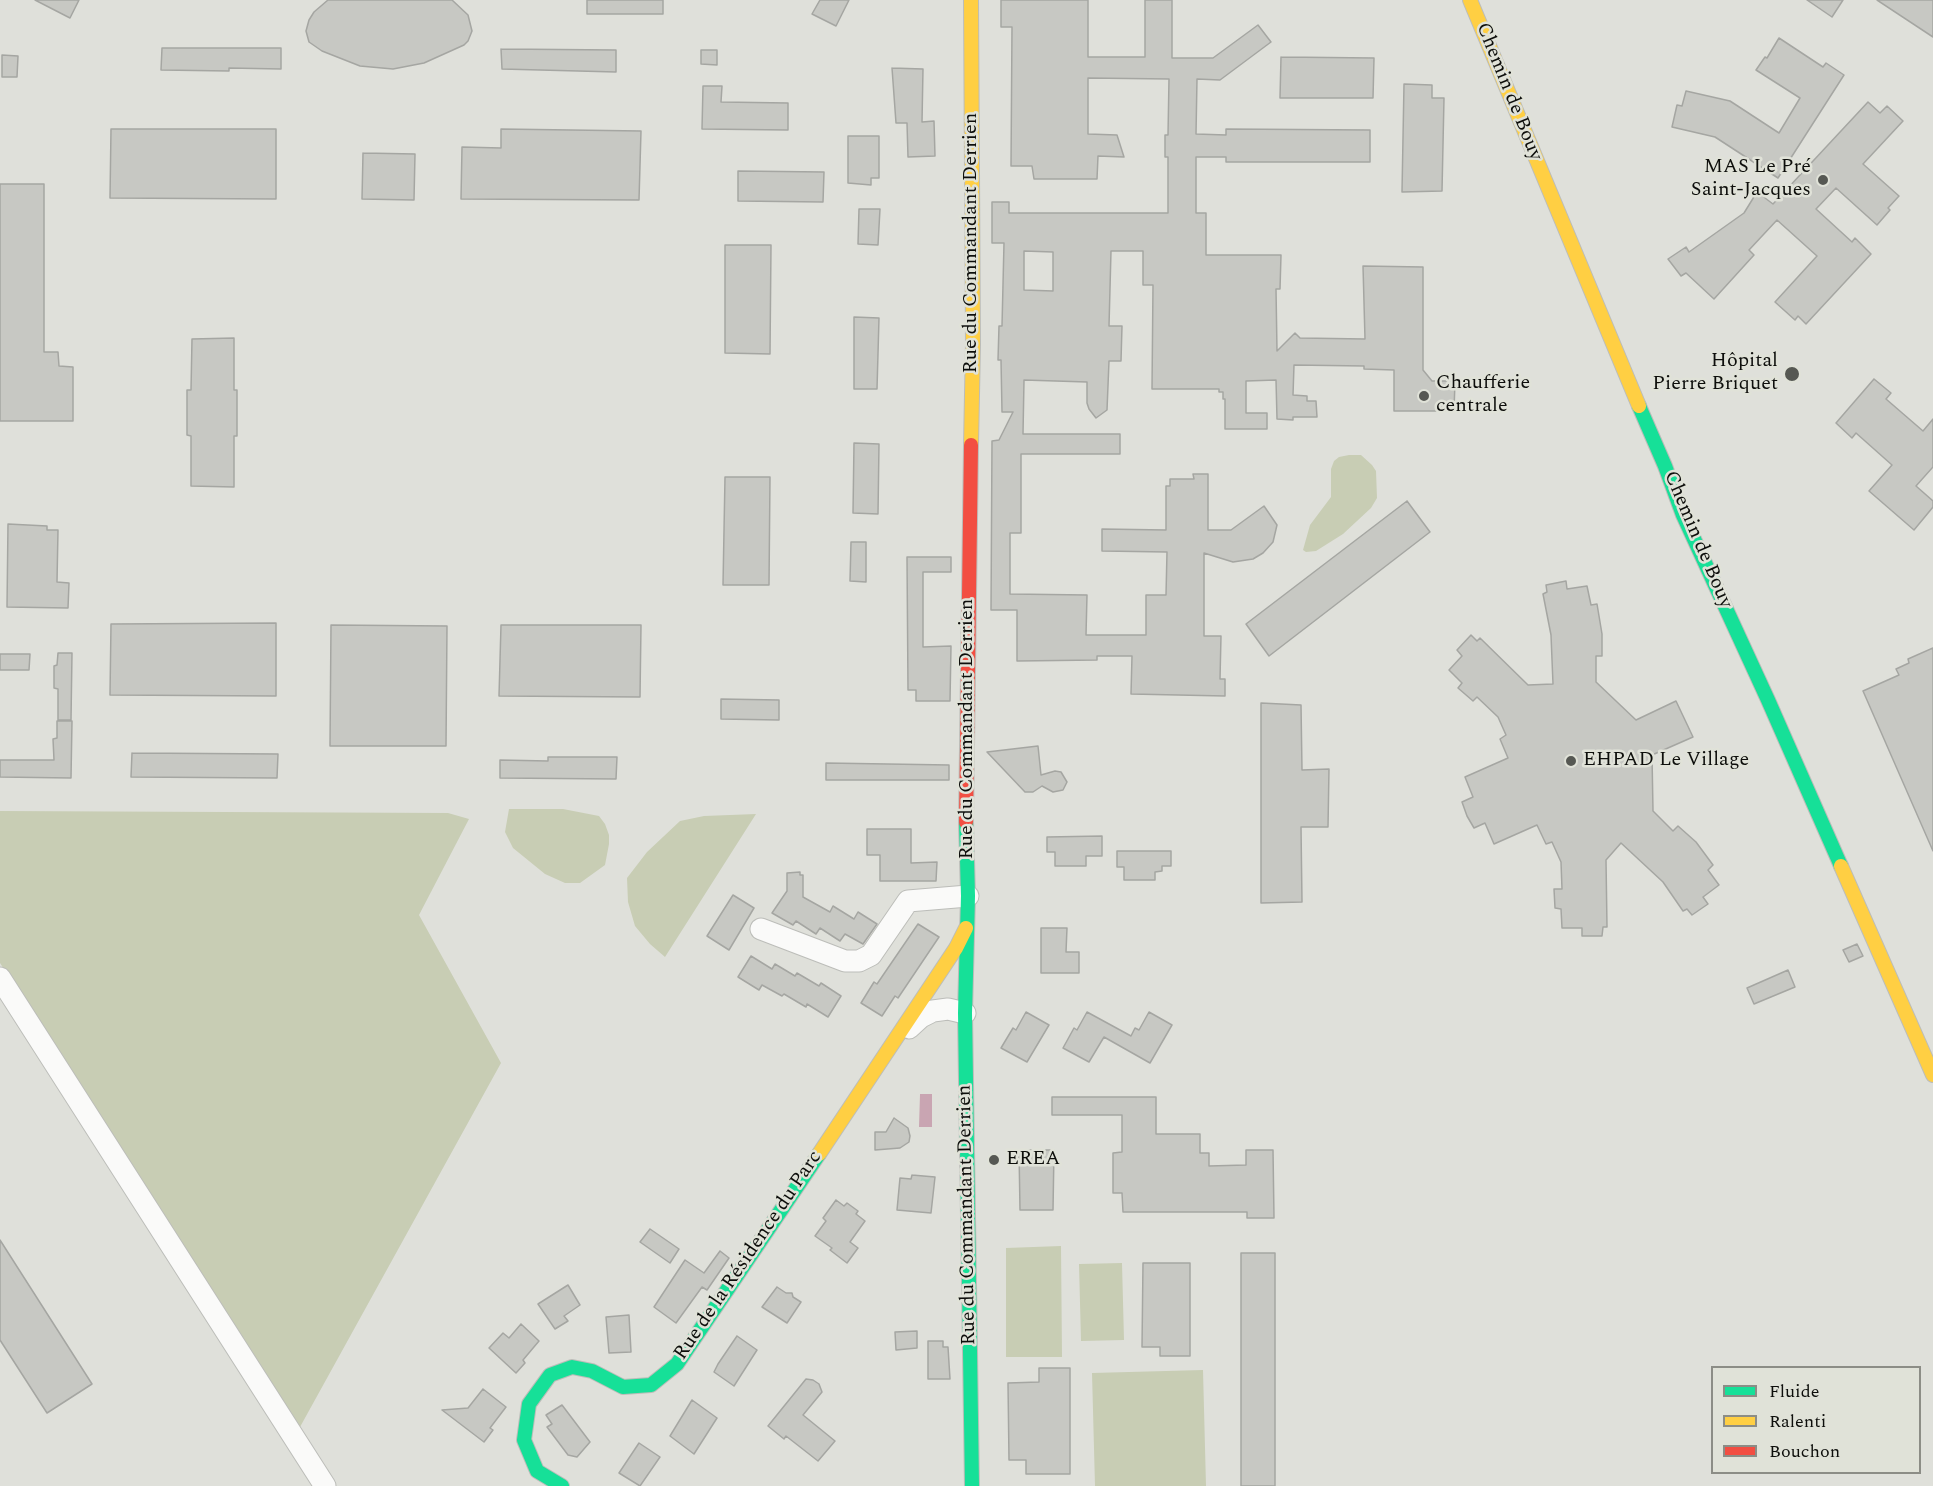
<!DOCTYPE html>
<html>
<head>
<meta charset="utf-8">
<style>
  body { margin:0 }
  #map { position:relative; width:1933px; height:1486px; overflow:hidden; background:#dfe0da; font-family:Spectral,serif }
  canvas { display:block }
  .legend { position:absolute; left:1711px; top:1366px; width:210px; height:108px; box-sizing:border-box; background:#e0e2d8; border:2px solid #8c8d86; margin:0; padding:8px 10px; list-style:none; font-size:18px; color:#0d0e0b }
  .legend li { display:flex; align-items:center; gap:12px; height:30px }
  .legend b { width:30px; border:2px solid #8c8d86 }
</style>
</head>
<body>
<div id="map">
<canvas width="1933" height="1486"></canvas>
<ul class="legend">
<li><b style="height:8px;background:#16e098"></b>Fluide</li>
<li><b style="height:8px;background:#ffcf43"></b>Ralenti</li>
<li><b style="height:8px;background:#f24e42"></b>Bouchon</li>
</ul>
</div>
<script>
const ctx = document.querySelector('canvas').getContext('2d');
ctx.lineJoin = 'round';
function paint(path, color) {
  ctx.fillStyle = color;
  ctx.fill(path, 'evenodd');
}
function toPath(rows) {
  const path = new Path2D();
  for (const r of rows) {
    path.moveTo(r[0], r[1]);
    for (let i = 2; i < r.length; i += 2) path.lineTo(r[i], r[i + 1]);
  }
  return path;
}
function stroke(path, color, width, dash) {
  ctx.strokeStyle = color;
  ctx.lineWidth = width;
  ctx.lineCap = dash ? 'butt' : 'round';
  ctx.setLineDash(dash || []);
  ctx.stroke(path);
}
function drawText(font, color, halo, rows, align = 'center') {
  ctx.font = font + ' Spectral,serif';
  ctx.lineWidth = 5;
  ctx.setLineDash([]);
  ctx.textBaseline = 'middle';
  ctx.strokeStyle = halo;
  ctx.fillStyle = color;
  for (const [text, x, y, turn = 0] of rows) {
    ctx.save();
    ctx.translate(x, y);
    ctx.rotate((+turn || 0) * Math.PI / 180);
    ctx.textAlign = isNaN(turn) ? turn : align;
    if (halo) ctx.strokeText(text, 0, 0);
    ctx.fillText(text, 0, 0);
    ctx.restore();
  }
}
const green = toPath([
  [1349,455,1361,455,1372,465,1376,471,1377,498,1371,508,1343,534,1316,551,1306,552,1303,550,1310,525,1331,497,1331,469,1334,461,1339,457],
  [509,809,563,809,599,816,605,824,609,835,609,844,605,865,580,883,565,883,545,874,513,848,505,832],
  [0,811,448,813,469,819,419,915,501,1063,300,1427,0,963],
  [756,814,665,957,650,944,635,926,628,902,627,878,647,852,680,821,704,816],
  [1061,1246,1062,1357,1006,1357,1006,1248],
  [1122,1263,1124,1340,1081,1341,1079,1264],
  [1203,1370,1206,1486,1095,1486,1092,1373]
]);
const water = toPath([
  [920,1094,932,1094,932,1127,919,1127]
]);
const building = toPath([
  [35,0,79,0,70,18,35,0],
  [328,0,452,0,468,15,472,31,468,41,464,45,424,63,393,69,360,66,322,51,309,42,306,31,309,20,314,12,328,0],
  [587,0,663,0,663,14,587,14,587,0],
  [820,0,849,0,836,26,812,14,820,0],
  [1001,0,1088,0,1088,57,1145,57,1145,0,1172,0,1172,58,1213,58,1258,25,1271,42,1220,80,1197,79,1196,134,1226,135,1226,129,1370,130,1370,162,1226,162,1226,157,1196,157,1196,213,1206,213,1206,255,1281,255,1280,289,1276,289,1277,351,1295,333,1300,338,1365,339,1363,266,1423,267,1423,370,1432,381,1455,381,1454,411,1394,411,1394,370,1364,369,1364,366,1294,365,1293,395,1307,396,1307,401,1316,401,1317,417,1293,417,1293,420,1277,419,1276,380,1246,381,1246,413,1267,413,1267,429,1225,429,1225,399,1223,399,1223,392,1219,392,1219,389,1152,389,1153,285,1143,285,1143,251,1111,251,1109,326,1122,326,1121,361,1109,361,1107,410,1096,418,1089,409,1087,403,1087,382,1024,380,1023,434,1120,434,1120,454,1021,454,1021,533,1010,533,1010,594,1087,595,1086,635,1146,635,1146,595,1166,595,1167,552,1102,551,1102,529,1166,530,1166,486,1170,486,1170,479,1194,479,1193,474,1208,474,1208,530,1231,530,1264,506,1277,525,1273,542,1263,553,1253,559,1233,562,1204,553,1204,636,1221,636,1220,679,1225,679,1225,696,1131,694,1132,656,1097,656,1097,660,1017,661,1017,610,991,610,992,441,999,440,1013,412,1002,412,1001,360,998,360,999,326,1002,326,1004,243,992,243,992,202,1009,202,1009,213,1168,213,1168,157,1165,157,1165,135,1168,135,1169,79,1088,78,1088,134,1117,135,1124,157,1098,156,1097,179,1034,179,1032,166,1011,166,1012,27,1001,27,1001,0],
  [1024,251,1053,252,1053,291,1024,290,1024,251],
  [1807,0,1843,0,1832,17,1807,0],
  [1877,0,1933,0,1933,37,1877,0],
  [1779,38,1823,67,1826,63,1844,75,1778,178,1715,137,1672,127,1677,105,1682,106,1686,91,1730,101,1779,133,1800,98,1756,70,1765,57,1767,58,1779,38],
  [162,48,281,48,281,69,229,68,229,71,161,70,162,48],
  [501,49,616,50,616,72,502,69,501,49],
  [701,50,717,50,717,65,701,64,701,50],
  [2,55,18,56,17,77,2,77,2,55],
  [1281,57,1374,58,1373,98,1280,98,1281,57],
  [892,68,923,69,922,122,934,121,935,156,908,157,907,123,896,123,892,68],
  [1404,84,1432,85,1432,98,1444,98,1442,191,1402,192,1404,84],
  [703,86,722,86,721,102,788,103,788,130,702,129,703,86],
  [1868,102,1880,113,1887,106,1903,121,1863,164,1899,196,1888,208,1890,210,1877,225,1836,188,1816,209,1852,242,1855,238,1871,254,1806,324,1798,316,1795,320,1775,302,1817,256,1777,220,1749,250,1754,255,1714,299,1686,273,1681,276,1668,259,1686,247,1689,252,1744,213,1757,192,1773,204,1868,102],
  [111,129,276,129,276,199,110,198,111,129],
  [501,129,641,131,639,200,461,199,462,147,501,148,501,129],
  [848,136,879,136,879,178,871,178,871,185,848,183,848,136],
  [363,153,415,154,414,200,362,199,363,153],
  [738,171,824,172,823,202,738,201,738,171],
  [0,184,44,184,44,352,58,352,59,366,73,367,73,421,0,421,0,184],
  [859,209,880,209,878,245,858,244,859,209],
  [725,245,771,245,770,354,725,353,725,245],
  [854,317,879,318,877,389,854,389,854,317],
  [234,338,234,390,237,390,237,436,234,436,234,487,191,486,191,436,187,435,187,390,191,390,192,339,234,338],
  [1874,379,1891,393,1886,399,1923,431,1933,419,1933,467,1916,486,1933,501,1933,507,1914,530,1869,491,1892,465,1856,433,1852,438,1836,423,1874,379],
  [854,443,879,444,878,514,853,513,854,443],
  [725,477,770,477,769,585,723,585,725,477],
  [1407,501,1430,532,1269,656,1246,624,1407,501],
  [8,524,47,526,47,530,58,530,57,582,69,583,68,608,7,607,8,524],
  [851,542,866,542,866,582,850,581,851,542],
  [907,557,951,557,951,572,923,572,923,647,951,646,950,701,916,701,916,690,908,690,907,557],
  [1566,581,1567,589,1587,586,1591,605,1597,604,1602,634,1602,656,1596,656,1596,682,1636,720,1676,701,1693,737,1652,755,1653,811,1673,831,1678,826,1696,842,1713,865,1708,870,1719,885,1703,897,1708,904,1692,915,1687,909,1683,911,1663,882,1621,843,1606,860,1607,927,1603,927,1602,936,1582,936,1582,928,1562,928,1561,909,1555,908,1554,889,1562,889,1561,862,1552,842,1546,844,1537,825,1494,844,1485,823,1474,828,1467,816,1462,802,1473,797,1465,777,1508,758,1500,739,1506,735,1498,717,1477,697,1473,701,1458,688,1462,683,1449,670,1462,656,1457,650,1471,635,1477,641,1480,638,1528,685,1553,684,1551,635,1543,594,1547,592,1546,585,1566,581],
  [276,623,276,696,110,695,111,624,276,623],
  [331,625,447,626,446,746,330,746,331,625],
  [501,625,641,625,640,697,499,696,501,625],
  [1933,648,1933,851,1863,691,1899,675,1896,669,1909,663,1908,659,1933,648],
  [58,653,72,653,71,720,58,720,58,689,54,688,54,666,57,665,58,653],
  [0,654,30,654,29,670,0,670,0,654],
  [721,699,779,700,779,720,721,719,721,699],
  [1261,703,1301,705,1302,770,1329,769,1328,827,1301,827,1302,902,1261,903,1261,703],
  [57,721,72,721,71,778,0,777,0,760,54,760,53,739,57,738,57,721],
  [1038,746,1041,775,1055,771,1061,772,1067,782,1063,790,1053,792,1042,786,1033,792,1025,792,987,752,1038,746],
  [132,753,278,754,277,778,131,777,132,753],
  [548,757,617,757,616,779,500,778,500,760,548,761,548,757],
  [826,763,949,765,949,780,826,780,826,763],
  [867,829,911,829,911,863,937,862,936,881,880,881,880,855,867,855,867,829],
  [1102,836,1102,856,1086,856,1086,866,1055,866,1055,852,1047,852,1047,837,1102,836],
  [1117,851,1171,851,1171,866,1162,866,1162,871,1155,872,1155,880,1124,880,1124,867,1117,867,1117,851],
  [800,872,800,875,803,875,803,897,830,912,833,906,854,919,858,912,877,924,863,944,845,934,840,941,820,928,816,934,796,921,793,925,772,913,787,891,787,873,800,872],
  [733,895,754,908,729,950,707,936,733,895],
  [918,924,939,937,898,998,895,996,882,1016,861,1003,874,982,877,984,918,924],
  [1041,928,1067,928,1066,952,1079,952,1079,973,1041,973,1041,928],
  [1857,944,1863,956,1849,962,1843,950,1857,944],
  [751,956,772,969,775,964,795,976,797,973,819,986,821,983,841,996,828,1017,807,1004,806,1007,784,994,782,996,762,985,759,990,738,977,751,956],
  [1788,970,1795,987,1754,1004,1747,988,1788,970],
  [1026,1012,1049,1025,1027,1062,1001,1048,1013,1028,1016,1030,1026,1012],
  [1087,1012,1131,1036,1135,1028,1139,1030,1149,1012,1172,1025,1150,1063,1104,1037,1089,1062,1063,1048,1074,1028,1077,1030,1087,1012],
  [1052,1097,1156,1097,1156,1134,1200,1134,1200,1153,1209,1153,1209,1166,1246,1165,1246,1150,1273,1150,1274,1218,1247,1218,1247,1212,1123,1212,1122,1193,1113,1193,1113,1153,1122,1152,1122,1115,1052,1115,1052,1097],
  [894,1118,908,1128,910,1136,909,1142,900,1148,875,1150,875,1132,886,1132,894,1118],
  [1019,1150,1054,1150,1053,1210,1020,1210,1019,1150],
  [912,1175,935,1177,931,1213,897,1210,900,1178,911,1179,912,1175],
  [836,1200,844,1206,847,1203,858,1211,856,1214,865,1221,850,1242,858,1248,847,1263,830,1250,832,1248,815,1236,826,1221,823,1218,836,1200],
  [650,1229,679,1249,670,1263,640,1242,650,1229],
  [0,1240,92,1384,47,1413,0,1340,0,1240],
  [720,1251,729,1258,707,1290,702,1287,676,1323,654,1307,685,1260,704,1273,720,1251],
  [1241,1253,1275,1253,1275,1486,1241,1486,1241,1253],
  [1143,1263,1190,1263,1190,1356,1160,1356,1160,1347,1142,1347,1143,1263],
  [568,1285,580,1305,564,1316,568,1321,555,1329,538,1304,568,1285],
  [777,1287,786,1293,792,1293,793,1297,801,1302,787,1323,762,1307,777,1287],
  [629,1315,631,1352,609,1353,606,1317,629,1315],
  [521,1324,539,1341,523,1360,525,1363,516,1373,489,1348,503,1333,509,1338,521,1324],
  [917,1331,917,1348,896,1350,895,1332,917,1331],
  [737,1336,757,1350,734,1386,714,1372,718,1364,737,1336],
  [928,1341,943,1341,943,1347,948,1347,950,1379,928,1379,928,1341],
  [1039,1368,1070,1368,1070,1474,1026,1474,1026,1460,1009,1460,1008,1383,1039,1382,1039,1368],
  [806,1379,813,1380,819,1384,822,1392,803,1415,835,1441,818,1461,786,1436,784,1439,768,1426,806,1379],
  [483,1389,506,1407,490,1428,493,1430,484,1442,442,1410,468,1408,483,1389],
  [692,1400,717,1418,694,1454,670,1436,692,1400],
  [562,1405,590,1442,577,1457,568,1455,547,1427,552,1424,546,1415,562,1405],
  [639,1443,660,1457,640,1486,619,1473,639,1443]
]);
const street = toPath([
  [761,929,845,961,859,961,871,955,908,901,968,896],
  [0,978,325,1486],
  [909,1028,921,1017,933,1011,948,1009,965,1013]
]);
const fast = toPath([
  [1639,406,1665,466,1683,515,1768,700,1841,866],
  [966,822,968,896,965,1013,972,1486],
  [562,1486,537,1471,524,1440,529,1404,550,1375,572,1367,592,1371,623,1387,651,1385,677,1364,819,1154]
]);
const slow = toPath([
  [971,0,973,344,971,445],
  [1470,0,1639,406],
  [1841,866,1933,1075],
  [819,1154,956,948,966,928]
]);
const jam = toPath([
  [966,822,971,445]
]);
const markers = [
  [1823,180,6,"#565853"],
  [1792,374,8,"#565853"],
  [1424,396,6,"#565853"],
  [1571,761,6,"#565853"],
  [994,1160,6,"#565853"]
];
const streetNames = [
  ["Chemin de Bouy",1508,92,68],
  ["Rue du Commandant Derrien",972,243,-90],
  ["Chemin de Bouy",1697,540,67],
  ["Rue du Commandant Derrien",968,729,-90],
  ["Rue du Commandant Derrien",968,1215,-91],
  ["Rue de la Résidence du Parc",749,1256,-56]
];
const poiNames = [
  ["MAS Le Pré",1811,168,"right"],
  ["Saint-Jacques",1811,191,"right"],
  ["Hôpital",1778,362,"right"],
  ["Pierre Briquet",1778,385,"right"],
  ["Chaufferie",1436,384],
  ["centrale",1436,407],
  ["EHPAD Le Village",1583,761],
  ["EREA",1006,1160]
];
paint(green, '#c8cdb4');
paint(water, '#c9a5b2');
paint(building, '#c7c8c3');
stroke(building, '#a5a6a2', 1.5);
stroke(street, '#bcbdb9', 23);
stroke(fast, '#bcbdb9', 16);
stroke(slow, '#bcbdb9', 16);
stroke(jam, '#bcbdb9', 16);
stroke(street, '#fafaf9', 21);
stroke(fast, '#16e098', 14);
stroke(slow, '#ffcf43', 14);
stroke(jam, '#f24e42', 14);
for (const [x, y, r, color] of markers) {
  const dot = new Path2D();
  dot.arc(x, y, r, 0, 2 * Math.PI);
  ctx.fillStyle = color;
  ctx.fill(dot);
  stroke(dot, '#e0e2d8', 2);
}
drawText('20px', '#0d0e0b', '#e0e2d8', streetNames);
drawText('20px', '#0d0e0b', '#e0e2d8', poiNames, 'left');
</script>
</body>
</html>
